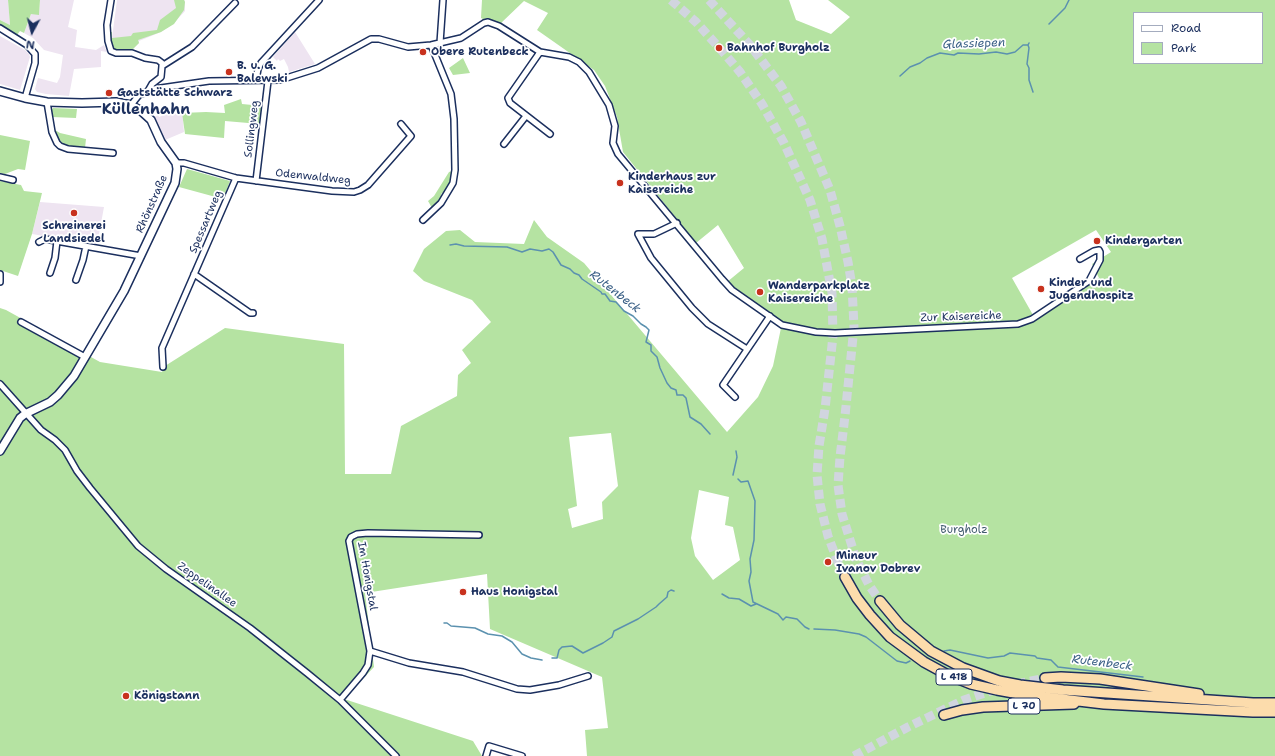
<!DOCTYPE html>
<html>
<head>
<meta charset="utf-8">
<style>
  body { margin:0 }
  #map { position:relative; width:1275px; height:756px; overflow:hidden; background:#fff; font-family:"Shantell Sans",sans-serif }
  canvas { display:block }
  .legend { position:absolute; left:1133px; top:12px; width:130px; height:52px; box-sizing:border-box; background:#fff; border:1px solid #a4acbf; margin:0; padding:5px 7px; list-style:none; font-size:12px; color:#1b2f5e }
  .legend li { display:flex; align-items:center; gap:8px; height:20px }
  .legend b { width:20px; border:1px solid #a4acbf }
  .north { position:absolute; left:12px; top:12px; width:40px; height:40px; -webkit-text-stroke:3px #fff; paint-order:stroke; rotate:187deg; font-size:11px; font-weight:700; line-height:16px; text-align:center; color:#1b2f5e }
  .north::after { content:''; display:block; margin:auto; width:14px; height:18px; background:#1b2f5e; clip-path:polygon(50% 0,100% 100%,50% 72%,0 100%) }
</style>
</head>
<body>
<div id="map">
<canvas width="1275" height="756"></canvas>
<ul class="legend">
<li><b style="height:5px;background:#fff"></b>Road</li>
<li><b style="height:11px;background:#b5e3a2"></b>Park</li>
</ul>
<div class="north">N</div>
</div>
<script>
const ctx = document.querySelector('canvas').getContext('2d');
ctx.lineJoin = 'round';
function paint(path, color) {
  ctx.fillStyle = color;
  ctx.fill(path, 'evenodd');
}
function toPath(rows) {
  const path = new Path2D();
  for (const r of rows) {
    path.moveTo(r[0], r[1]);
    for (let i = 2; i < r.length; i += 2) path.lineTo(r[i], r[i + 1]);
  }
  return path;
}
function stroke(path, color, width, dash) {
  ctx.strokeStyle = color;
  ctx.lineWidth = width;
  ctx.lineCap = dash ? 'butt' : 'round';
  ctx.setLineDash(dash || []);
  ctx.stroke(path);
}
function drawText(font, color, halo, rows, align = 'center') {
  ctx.font = font + ' "Shantell Sans",sans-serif';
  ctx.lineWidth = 3.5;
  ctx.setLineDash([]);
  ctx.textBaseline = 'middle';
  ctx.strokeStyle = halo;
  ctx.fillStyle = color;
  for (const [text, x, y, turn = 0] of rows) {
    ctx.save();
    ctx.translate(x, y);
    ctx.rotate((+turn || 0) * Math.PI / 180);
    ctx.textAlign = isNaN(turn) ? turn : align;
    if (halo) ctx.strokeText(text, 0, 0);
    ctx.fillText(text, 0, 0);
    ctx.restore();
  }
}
const built = toPath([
  [0,0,8,0,10,25,0,20],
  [40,0,74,0,68,27,77,30,75,47,96,50,104,45,107,52,101,51,101,67,74,69,69,96,46,94,37,92,35,89,38,78,57,83,60,77,63,55,44,50,33,38,24,33,31,14,39,14],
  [117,0,184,0,185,1,185,11,174,23,161,32,139,41,139,43,132,50,130,48,112,38],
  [295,32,315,64,289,72,288,67,284,59,280,61,278,59,277,61,273,57],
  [0,36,25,50,29,54,30,57,20,90,0,84],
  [182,108,184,132,165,140,154,117,158,115,159,117],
  [40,202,104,207,97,245,32,234]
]);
const green = toPath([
  [8,0,40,0,39,15,31,14,24,33,20,31,17,35,0,24,0,20,10,25],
  [174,0,184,0,185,2,184,10,174,24,161,32,138,40,139,43,131,51,128,50,116,50,112,47,110,32,112,32,112,38,131,36,133,33,157,30,160,20,176,8],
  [482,0,789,0,796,20,831,34,850,17,828,0,1275,0,1275,756,587,756,585,730,608,728,602,677,490,629,487,574,365,593,374,667,344,699,473,741,482,756,0,756,0,308,6,310,100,362,162,372,165,366,225,328,344,344,345,474,391,474,401,426,457,396,458,375,471,363,462,350,491,322,472,300,424,281,413,271,424,249,446,231,460,230,475,242,524,244,534,220,547,237,584,263,727,432,758,397,773,366,781,328,786,324,727,282,744,268,718,225,696,243,623,152,617,117,605,86,594,70,537,30,548,13,524,1,500,24,490,19,483,19,481,18],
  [1134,13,1262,13,1262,63,1134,63],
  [1096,230,1111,252,1092,264,1099,278,1033,315,1012,278],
  [611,433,618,486,602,502,603,519,572,528,568,509,577,506,569,437],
  [699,490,729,497,725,525,733,527,740,560,713,580,695,556,691,538],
  [463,58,470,73,453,75,449,68],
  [241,99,242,104,263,106,260,124,225,121,224,138,185,134,182,113,206,112,225,113,224,105],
  [53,108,77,109,76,118,52,117,51,111],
  [55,130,60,133,86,139,85,148,70,147,63,144,57,137],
  [0,135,30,141,25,170,18,169,5,174,0,173],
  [187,169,230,181,223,199,179,187],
  [452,171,453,172,452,182,444,192,441,194,443,198,432,208,428,201,434,196,449,172],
  [0,181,21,185,24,191,42,193,32,234,18,276,0,270]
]);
const stream = toPath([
  [1049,24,1065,8,1069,0],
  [1028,45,1029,48,1027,64,1029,68,1029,80,1033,92],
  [900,76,910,67,920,63,927,58,940,53,954,55,958,53,979,54,996,52,1007,54,1015,52,1023,45,1028,45,1029,43],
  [450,245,456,244,464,246,507,247,522,252,530,249,542,251,549,249,553,252,561,265,570,269,574,273,579,275,582,279,601,292,602,294,605,294,610,301,616,302,624,311,633,316,641,324,646,327,649,330,646,342,651,345,651,351,657,357,660,368,667,383,671,388,676,390,677,395,683,395,686,398,690,417,701,424,710,434],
  [733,475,737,457,736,451],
  [738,479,741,482,748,481,755,501,754,540,750,559,751,572,749,581,753,602,778,614,783,620,786,617,797,619,805,627,809,629],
  [722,594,729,598,739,599,751,606,756,604],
  [444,623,447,623,451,626,475,628,488,634,502,636,512,642,522,654,531,658,542,660],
  [814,629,835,630,859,634,866,637,897,661,906,663,910,661],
  [944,651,950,650,988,658,1004,656,1010,653,1035,656,1037,658,1051,660,1058,667,1143,677],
  [552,658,557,658,559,650,562,647,572,646,583,653,603,643,612,637,614,631,638,619,656,607,659,604,667,597,668,592,671,590,674,591]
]);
const highwayTunnel = toPath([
  [671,0,696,22,723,52,740,72,762,104,784,143,810,200,822,239,832,293,833,336,825,409,819,446,817,475,820,504,828,536,839,565,845,577],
  [709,0,750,45,781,86,801,122,830,190,840,226,848,262,852,286,854,327,845,416,840,457,838,485,842,514,856,559,869,585,880,601],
  [1017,684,1045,678],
  [854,756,908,727,964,700,997,689]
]);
const street = toPath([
  [111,0,107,25,108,41,111,51,116,53,132,53,145,58,158,60,162,63,162,66],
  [0,28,27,45,35,54,35,63,25,98],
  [440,43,443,0],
  [540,52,508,98,510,103,550,134],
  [256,80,258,69,261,63,319,0],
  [148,91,152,84,161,77,162,66,192,47,235,3],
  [47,102,52,132,57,143,60,146,68,149,113,153],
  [131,105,139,95,154,89,209,81,280,80,318,68,371,39,379,39,408,47,431,45,461,38,484,23,488,22,499,26,540,52,569,57,579,62,589,72,609,105,615,126,613,143,618,154,722,279,732,290,782,325,816,332,835,333,1018,324,1032,319,1089,281,1100,260,1100,252,1099,250,1094,251,1080,259],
  [504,144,526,116],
  [176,163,184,163,236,178,332,191,354,192,360,190,368,185,411,136,401,124],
  [0,177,13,180],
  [256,181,268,81],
  [423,220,441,203,453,183,455,170,454,119,451,94,431,45],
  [677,223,654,234,638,234,651,258,692,308,708,324,747,349],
  [39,242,45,239,141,256],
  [50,273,55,258,57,241],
  [0,274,0,282],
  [194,274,250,313,253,313],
  [76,280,83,260,86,246],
  [21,322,85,357],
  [163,367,162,348,236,178],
  [0,384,41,430,55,440,65,450,77,471,90,488,138,546,166,569,250,628,307,673,340,700,396,756],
  [735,397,723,385,770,316],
  [370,651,409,663,463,672,517,689,530,690,559,685,588,676],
  [340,700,363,673,368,665,370,651,349,541,351,537,357,534,368,533,479,535],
  [486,756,489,746,522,756]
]);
const secondary = toPath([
  [0,91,25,98,47,102,82,103,116,102,131,105,140,110,151,120,161,142,176,163,177,169,175,183,124,291,74,376,58,395,50,402,25,414,20,418,0,451]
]);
const highway = toPath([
  [845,577,857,598,870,615,890,637,924,662,946,674,971,684,997,690,1019,694,1104,704,1253,712,1275,712],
  [880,601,900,625,931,651,963,668,999,681,1020,685,1063,690,1253,703,1275,703],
  [1045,678,1061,677,1100,679,1199,694],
  [944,715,962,710,983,707,1074,704]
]);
const markers = [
  [719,48,4,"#c8321e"],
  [423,52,4,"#c8321e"],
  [229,72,4,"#c8321e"],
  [109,93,4,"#c8321e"],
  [620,183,4,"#c8321e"],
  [74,213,4,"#c8321e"],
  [1097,241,4,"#c8321e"],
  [1041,289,4,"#c8321e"],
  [760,292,4,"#c8321e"],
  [828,562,4,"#c8321e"],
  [463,592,4,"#c8321e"],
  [126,696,4,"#c8321e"]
];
const shields = [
  [954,677,36],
  [1024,706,32]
];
const shieldNames = [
  ["L 418",954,677],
  ["L 70",1024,706]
];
const poiNames = [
  ["Bahnhof Burgholz",727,48],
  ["Obere Rutenbeck",431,52],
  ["B. u. G.",237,66],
  ["Balewski",237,79],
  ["Gaststätte Schwarz",117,93],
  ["Kinderhaus zur",628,177],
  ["Kaisereiche",628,190],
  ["Schreinerei",74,226,"center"],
  ["Landsiedel",74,239,"center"],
  ["Kindergarten",1105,241],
  ["Kinder und",1049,283],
  ["Jugendhospitz",1049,296],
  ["Wanderparkplatz",768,286],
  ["Kaisereiche",768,299],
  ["Mineur",836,556],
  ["Ivanov Dobrev",836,569],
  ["Haus Honigstal",471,592],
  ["Königstann",134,696]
];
const streetNames = [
  ["Sollingweg",252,129,-83],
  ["Odenwaldweg",313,177,6],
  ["Rhönstraße",152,204,-66],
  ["Spessartweg",206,222,-67],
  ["Zur Kaisereiche",961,317,-2],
  ["Im Honigstal",367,576,80],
  ["Zeppelinallee",207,585,35]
];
const parkNames = [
  ["Burgholz",964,530]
];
const waterNames = [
  ["Glassiepen",974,44,-2],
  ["Rutenbeck",615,292,38],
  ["Rutenbeck",1102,663,7]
];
const districtNames = [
  ["Küllenhahn",146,110]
];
paint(built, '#eee4f1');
paint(green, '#b5e3a2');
stroke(stream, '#5b91af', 1.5);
stroke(highwayTunnel, '#d1d5df', 9, [9, 4.5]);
stroke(street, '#1b2f5e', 8);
stroke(secondary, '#1b2f5e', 10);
stroke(highway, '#1b2f5e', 12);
stroke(street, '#fff', 5);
stroke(secondary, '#fff', 7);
stroke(highway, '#fcdcac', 9);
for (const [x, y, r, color] of markers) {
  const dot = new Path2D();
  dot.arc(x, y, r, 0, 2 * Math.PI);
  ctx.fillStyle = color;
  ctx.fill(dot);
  stroke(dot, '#fff', 1.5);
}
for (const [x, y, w] of shields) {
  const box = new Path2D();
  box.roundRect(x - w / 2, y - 8, w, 16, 3);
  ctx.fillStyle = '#fff';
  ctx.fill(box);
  stroke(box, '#1b2f5e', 1);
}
drawText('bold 10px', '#1b2f5e', null, shieldNames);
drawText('bold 11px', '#1b2f5e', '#fff', poiNames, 'left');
drawText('11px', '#1b2f5e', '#fff', streetNames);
drawText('11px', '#425c6f', '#fff', parkNames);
drawText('italic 12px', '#3b6086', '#fff', waterNames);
drawText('bold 15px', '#1b2f5e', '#fff', districtNames);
</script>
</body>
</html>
